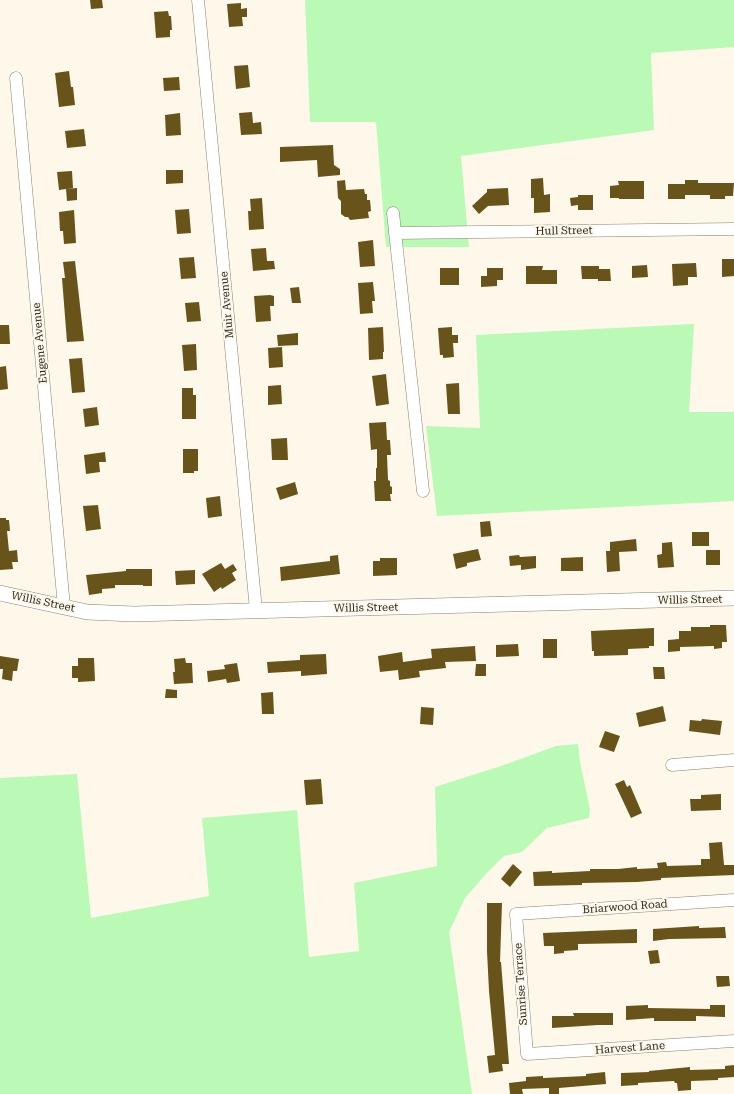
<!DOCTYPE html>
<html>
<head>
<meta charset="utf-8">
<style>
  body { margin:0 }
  canvas { display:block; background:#fef8ea }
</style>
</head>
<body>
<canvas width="734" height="1094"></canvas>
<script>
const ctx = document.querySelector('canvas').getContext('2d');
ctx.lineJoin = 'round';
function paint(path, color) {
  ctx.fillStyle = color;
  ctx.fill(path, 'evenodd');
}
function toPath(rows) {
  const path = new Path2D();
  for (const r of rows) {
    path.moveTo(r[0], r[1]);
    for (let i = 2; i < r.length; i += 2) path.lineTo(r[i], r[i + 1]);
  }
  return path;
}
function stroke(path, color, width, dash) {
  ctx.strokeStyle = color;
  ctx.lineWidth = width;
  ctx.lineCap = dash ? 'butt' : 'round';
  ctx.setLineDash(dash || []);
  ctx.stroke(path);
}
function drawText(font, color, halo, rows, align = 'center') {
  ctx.font = font + ' "Roboto Serif",serif';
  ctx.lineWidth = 4;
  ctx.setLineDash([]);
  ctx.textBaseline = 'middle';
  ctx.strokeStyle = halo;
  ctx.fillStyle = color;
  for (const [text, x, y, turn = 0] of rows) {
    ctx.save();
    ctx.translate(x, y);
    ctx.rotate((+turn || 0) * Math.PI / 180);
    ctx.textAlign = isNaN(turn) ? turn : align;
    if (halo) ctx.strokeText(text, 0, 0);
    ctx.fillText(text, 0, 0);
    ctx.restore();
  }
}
const green = toPath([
  [305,0,734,0,734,47,651,53,654,130,461,156,469,247,386,247,376,122,310,122],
  [694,324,689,412,734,412,734,501,437,516,426,426,480,428,476,335],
  [578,744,580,762,590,809,589,818,547,828,522,852,504,856,486,874,465,898,449,932,472,1094,0,1094,0,778,77,774,91,918,209,896,202,818,297,810,309,957,359,951,354,883,437,866,435,787,504,765,556,746]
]);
const building = toPath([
  [90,0,102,0,103,8,91,9],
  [241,3,241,9,247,8,247,17,242,17,243,26,229,27,227,4],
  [168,11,169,16,171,16,172,30,170,30,170,37,156,38,154,12],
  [248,65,250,87,236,89,234,66],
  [69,71,71,87,73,87,75,105,59,107,55,73],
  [179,77,180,90,164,91,163,78],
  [252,112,253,123,261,122,262,134,241,135,239,113],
  [180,113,181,135,166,136,165,115],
  [84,129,86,146,67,148,65,131],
  [333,145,334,165,340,169,340,175,318,177,317,160,280,162,280,147],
  [166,170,183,170,183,183,166,184],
  [72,171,73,188,59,190,57,172],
  [543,178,544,195,550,194,550,212,534,213,534,198,531,198,531,179],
  [345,180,346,190,364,189,365,194,367,194,367,200,370,200,371,211,368,212,369,218,350,220,348,217,345,217,341,214,341,201,338,198,337,181],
  [685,180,698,180,698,183,734,183,733,196,725,196,725,199,710,199,710,195,685,195,685,199,668,199,668,184,685,184],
  [618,181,644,181,644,199,619,199,619,198,610,198,610,186,619,185],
  [77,188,77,200,67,201,66,189],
  [508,188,509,205,488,206,479,214,472,206,487,192,487,189],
  [578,195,593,195,593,210,578,210,578,205,571,206,570,198,578,197],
  [262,198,264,229,249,230,248,211,251,211,250,199],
  [189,209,191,233,177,234,175,210],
  [74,210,76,243,64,244,63,231,60,231,59,212],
  [373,240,375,266,360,267,358,242],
  [266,248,267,261,274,261,275,269,253,271,251,249],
  [194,257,196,278,181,279,179,258],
  [722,259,734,259,734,276,722,277],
  [75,261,84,341,67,342,62,278,65,278,63,262],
  [696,263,697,277,688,277,688,285,673,286,672,264],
  [647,265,648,277,632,278,632,266],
  [526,266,543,266,542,270,557,270,557,284,526,284],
  [581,266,599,266,599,269,610,269,611,281,598,281,598,279,582,279],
  [440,268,459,268,459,285,440,285],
  [487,268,503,268,503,280,497,280,497,286,481,287,481,276,487,276],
  [373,282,375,301,372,301,373,313,360,314,358,283],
  [299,287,301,303,292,303,290,288],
  [270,295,274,296,274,306,270,306,271,321,256,322,254,296],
  [199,302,201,321,187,322,185,303],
  [0,325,9,325,10,344,0,344],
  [383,327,384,352,383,352,383,359,369,360,368,328],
  [452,327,452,335,458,335,458,343,453,343,454,357,443,358,443,355,440,355,438,328],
  [298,333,298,345,278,346,277,335],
  [196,344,197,370,184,371,182,345],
  [282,347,283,367,269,368,268,348],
  [82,358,85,392,72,393,69,359],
  [6,366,8,389,0,390,0,367],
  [386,374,389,404,376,406,372,376],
  [459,383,460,414,448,414,446,384],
  [281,385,282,404,268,405,268,386],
  [182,388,193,388,193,395,196,395,196,419,182,419],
  [97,407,99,425,85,427,83,409],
  [386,422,387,440,390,440,391,455,387,455,388,480,390,481,390,486,392,487,392,494,390,494,391,501,375,501,374,481,376,481,376,468,377,468,377,449,371,450,369,423],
  [287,438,288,460,272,460,271,439],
  [183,449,198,449,198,471,194,471,194,473,183,473],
  [105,452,106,462,99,462,100,472,86,474,84,455],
  [295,482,298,494,280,500,276,488],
  [220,496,222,516,208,518,206,498],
  [98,505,101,529,86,531,83,506],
  [0,518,6,518,6,520,9,520,10,531,7,531,9,551,17,550,18,562,12,562,13,569,0,570],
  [490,521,492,536,481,537,480,522],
  [692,532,709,532,709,546,692,546],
  [636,539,637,551,619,552,620,571,607,572,606,551,610,551,610,542],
  [672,542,674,567,658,568,657,555,662,554,662,543],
  [478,549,481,560,467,563,467,566,456,569,453,554],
  [706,550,720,550,720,565,706,565],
  [338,555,340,574,281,581,280,567,330,561,330,556],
  [519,555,520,557,536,556,536,568,521,570,521,565,510,566,509,556],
  [583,557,583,571,561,571,561,558],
  [380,558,397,558,397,575,373,576,373,561,380,561],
  [221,563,225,569,233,564,237,570,232,573,236,580,222,589,221,587,214,592,202,574],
  [126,569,152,569,152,586,143,586,143,585,115,585,115,588,102,589,102,593,89,595,86,575,126,571],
  [195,570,195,584,176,585,175,571],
  [710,625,726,625,727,642,722,642,722,648,714,649,714,646,680,647,680,651,668,652,668,640,679,639,679,631,691,631,691,627,710,627],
  [654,628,654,646,649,646,649,648,628,649,628,655,594,656,594,651,592,651,591,631],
  [543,639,557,639,557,658,543,658],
  [518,644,519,656,496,657,496,645],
  [475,646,476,661,445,662,446,668,419,671,420,677,399,680,398,670,380,672,378,656,402,652,403,662,432,658,431,649],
  [326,654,327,674,301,676,301,671,268,673,267,662,300,660,300,655],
  [0,656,19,659,17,671,13,671,12,681,2,679,3,669,0,669],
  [78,658,94,658,95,681,78,682,78,678,72,678,72,666,78,666],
  [185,658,186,663,192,663,193,683,174,684,173,672,175,672,174,659],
  [237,663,240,681,227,683,226,679,208,682,207,671,225,669,224,665],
  [476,664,486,664,486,676,475,676],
  [653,667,664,667,665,679,654,679],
  [166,689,177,690,177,698,165,698],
  [273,692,274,714,262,714,261,693],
  [663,706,666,721,639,727,636,713],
  [421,707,434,708,433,725,420,724],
  [702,719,722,721,720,735,689,731,690,720,701,721],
  [605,731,620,736,614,752,599,747],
  [321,779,323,804,306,805,304,780],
  [624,780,627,787,630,785,642,813,631,818,615,784],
  [721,794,721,810,691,811,690,799,701,799,701,795],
  [722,842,724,865,734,865,734,875,661,878,661,880,637,882,582,883,582,885,534,886,533,872,552,871,552,873,590,871,590,869,618,869,637,867,637,869,658,868,657,863,666,862,667,866,701,865,701,859,710,859,709,843],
  [513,864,522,872,510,887,501,879],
  [487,903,502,903,500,962,501,962,509,1064,502,1064,503,1071,489,1073,487,1056,495,1055,489,991,487,951],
  [699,926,699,928,725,927,726,938,669,939,653,941,653,929],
  [637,929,637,943,578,944,578,950,564,951,564,953,554,954,554,946,544,946,543,933],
  [658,950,660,963,650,964,648,951],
  [716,976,729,976,730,986,717,987],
  [648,1005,648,1008,710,1009,710,1005,725,1005,725,1017,696,1016,696,1021,654,1021,654,1018,626,1020,626,1006],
  [573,1013,613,1013,613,1025,598,1025,552,1028,552,1016,574,1016],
  [734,1065,734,1077,718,1078,718,1080,691,1081,691,1090,678,1091,677,1083,675,1083,674,1081,638,1083,638,1085,621,1086,621,1073,649,1072,649,1071,690,1067,690,1070,725,1069,725,1066],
  [605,1072,606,1084,559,1088,559,1094,549,1094,549,1088,522,1089,523,1094,510,1094,509,1083,526,1081,526,1077,543,1076,543,1078,586,1076,586,1074]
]);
const minor = toPath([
  [198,0,256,610],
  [16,78,64,607],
  [393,213,423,491],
  [395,233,734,229],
  [672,765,734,760],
  [734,900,516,914,527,1054,734,1041]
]);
const major = toPath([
  [0,593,87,612,134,614,734,598]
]);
const streetNames = [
  ["Hull Street",564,231,-1],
  ["Muir Avenue",227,305,-95],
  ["Eugene Avenue",40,343,-95],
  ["Willis Street",690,600,-1],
  ["Willis Street",43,602,12],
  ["Willis Street",366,608,-1],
  ["Briarwood Road",625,907,-4],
  ["Sunrise Terrace",521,984,-94],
  ["Harvest Lane",630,1048,-4]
];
paint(green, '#bafab6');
paint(building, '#68531b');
stroke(minor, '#878071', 13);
stroke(major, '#878071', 16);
stroke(minor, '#fff', 12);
stroke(major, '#fff', 15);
drawText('11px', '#2c2923', '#fef8ea', streetNames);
</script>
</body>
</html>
